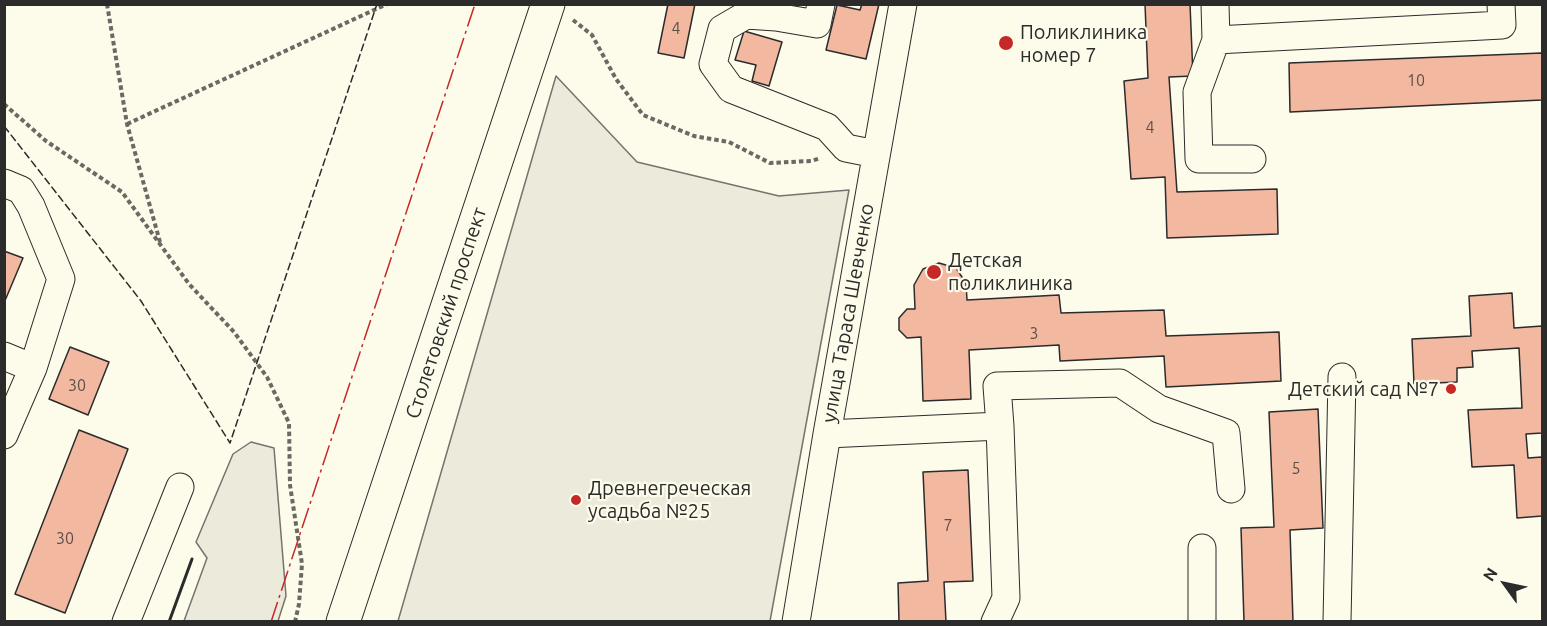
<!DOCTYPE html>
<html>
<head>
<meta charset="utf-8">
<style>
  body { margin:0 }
  #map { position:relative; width:1547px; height:626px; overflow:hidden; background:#fdfbea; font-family:Ubuntu,sans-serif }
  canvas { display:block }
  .frame { position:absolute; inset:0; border:6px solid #2b2b2b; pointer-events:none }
  .north { position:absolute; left:1475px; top:554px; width:60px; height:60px; -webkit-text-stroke:4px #fdfbea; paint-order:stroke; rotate:303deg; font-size:16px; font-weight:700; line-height:24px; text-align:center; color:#2b2b2b }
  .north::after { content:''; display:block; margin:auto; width:21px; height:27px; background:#2b2b2b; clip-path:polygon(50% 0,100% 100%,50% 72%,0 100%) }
</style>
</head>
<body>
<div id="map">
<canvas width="1547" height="626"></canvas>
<div class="frame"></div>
<div class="north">N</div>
</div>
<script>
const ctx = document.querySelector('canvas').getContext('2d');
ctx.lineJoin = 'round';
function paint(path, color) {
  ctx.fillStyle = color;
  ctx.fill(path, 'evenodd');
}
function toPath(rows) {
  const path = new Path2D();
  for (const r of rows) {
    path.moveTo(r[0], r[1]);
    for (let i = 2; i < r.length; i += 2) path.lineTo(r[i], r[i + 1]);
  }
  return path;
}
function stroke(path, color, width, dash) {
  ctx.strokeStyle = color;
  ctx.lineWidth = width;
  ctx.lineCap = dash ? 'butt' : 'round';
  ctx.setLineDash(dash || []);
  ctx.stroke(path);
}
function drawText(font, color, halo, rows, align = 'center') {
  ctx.font = font + ' Ubuntu,sans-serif';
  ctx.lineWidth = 4.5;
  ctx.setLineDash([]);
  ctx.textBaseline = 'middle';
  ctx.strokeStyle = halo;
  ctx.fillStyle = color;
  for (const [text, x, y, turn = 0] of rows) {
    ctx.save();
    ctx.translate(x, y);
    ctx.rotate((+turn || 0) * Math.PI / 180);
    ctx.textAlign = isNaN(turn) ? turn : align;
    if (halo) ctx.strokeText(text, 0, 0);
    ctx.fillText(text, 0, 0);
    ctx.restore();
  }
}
const green = toPath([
  [556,76,637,162,779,196,849,190,770,621,398,621,556,76],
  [251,442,274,448,286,596,278,621,184,621,207,558,196,542,233,454,251,442]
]);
const building = toPath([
  [668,4,695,4,684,58,658,53,668,4],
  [862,4,879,4,866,59,826,50,837,5,860,10,862,4],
  [1145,4,1190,4,1193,76,1169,77,1177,192,1277,189,1278,234,1167,238,1165,177,1131,179,1124,81,1148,78,1145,4],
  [744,31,782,42,769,86,752,81,756,65,735,60,744,31],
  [1542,53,1542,100,1290,112,1289,63,1542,53],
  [4,251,23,258,4,303,4,251],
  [939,263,956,268,966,283,967,300,1059,295,1061,313,1164,310,1166,336,1279,332,1281,381,1166,387,1164,356,1060,361,1059,345,969,350,971,399,923,401,921,337,907,338,899,330,899,318,907,309,915,309,914,285,923,269,939,263],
  [1512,293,1514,328,1542,326,1542,433,1526,434,1528,458,1542,457,1542,516,1517,518,1514,465,1472,467,1468,410,1522,408,1519,348,1472,351,1473,367,1457,368,1457,382,1414,384,1412,339,1471,336,1469,296,1512,293],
  [70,347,109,362,88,415,49,399,70,347],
  [1318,409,1323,528,1290,530,1293,622,1244,622,1241,528,1274,527,1269,412,1318,409],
  [79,430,128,449,65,613,15,594,79,430],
  [968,470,973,581,944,582,946,622,899,622,898,583,928,581,923,472,968,470]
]);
const path = toPath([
  [107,4,127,124,160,242],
  [573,20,592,35,616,79,643,115,694,136,729,142,770,163,811,161,821,158],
  [4,104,46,141,122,192,189,284,234,332,267,377,289,423,290,485,302,564,299,604,295,622],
  [127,124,387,4]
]);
const minor = toPath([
  [821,4,817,24,776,17,746,15,722,29,713,64,731,89,827,127,846,148,876,154],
  [1215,4,1216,40,1197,92,1199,159,1252,159],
  [1216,40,1502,25,1501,4],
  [4,183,21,190,31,206,61,279,33,368],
  [4,356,33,368,4,435],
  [1000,426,997,386,1120,383,1159,409,1226,433,1231,489],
  [827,434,1000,426,1006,598,995,622],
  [126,622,180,487],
  [796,622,827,434,903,4],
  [1202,622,1202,548],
  [1337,622,1342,377]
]);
const major = toPath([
  [343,622,548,4]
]);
const fence = toPath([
  [4,126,141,301,230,443,377,4]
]);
const wall = toPath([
  [169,622,192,559]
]);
const power = toPath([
  [271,622,475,4]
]);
const markers = [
  [1006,43,8,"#c62828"],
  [934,272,8,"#c62828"],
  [1451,389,6,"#c62828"],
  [576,500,6,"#c62828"]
];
const numberNames = [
  ["4",676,29],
  ["10",1416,81],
  ["4",1150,128],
  ["3",1034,334],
  ["30",77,386],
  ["5",1296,469],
  ["7",948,526],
  ["30",65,539]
];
const poiNames = [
  ["Поликлиника",1020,32],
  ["номер 7",1020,55],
  ["Детская",948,260],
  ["поликлиника",948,283],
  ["Детский сад №7",1439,389,"right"],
  ["Древнегреческая",588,488],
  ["усадьба №25",588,511]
];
const streetNames = [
  ["Столетовский проспект",446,313,-72],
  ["улица Тараса Шевченко",848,313,-80]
];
paint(green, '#ecebdb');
stroke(green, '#74746e', 1.5);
paint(building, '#f2b8a0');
stroke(building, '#2b2b2b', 1.5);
stroke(minor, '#2b2b2b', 29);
stroke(major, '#2b2b2b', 35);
stroke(path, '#6a6964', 4, [4.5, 3]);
stroke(minor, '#fdfbea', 27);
stroke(major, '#fdfbea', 33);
stroke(fence, '#2b2b2b', 1.5, [8, 3]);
stroke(wall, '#2b2b2b', 3);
stroke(power, '#c62828', 1.5, [21, 4.5, 3, 4.5]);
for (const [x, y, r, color] of markers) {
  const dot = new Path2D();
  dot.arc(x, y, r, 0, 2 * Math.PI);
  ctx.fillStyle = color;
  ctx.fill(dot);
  stroke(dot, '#fdfbea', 2);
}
drawText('16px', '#5d4e48', null, numberNames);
drawText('20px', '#2b2b2b', '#fdfbea', poiNames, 'left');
drawText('20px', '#2b2b2b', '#fdfbea', streetNames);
</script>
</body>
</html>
